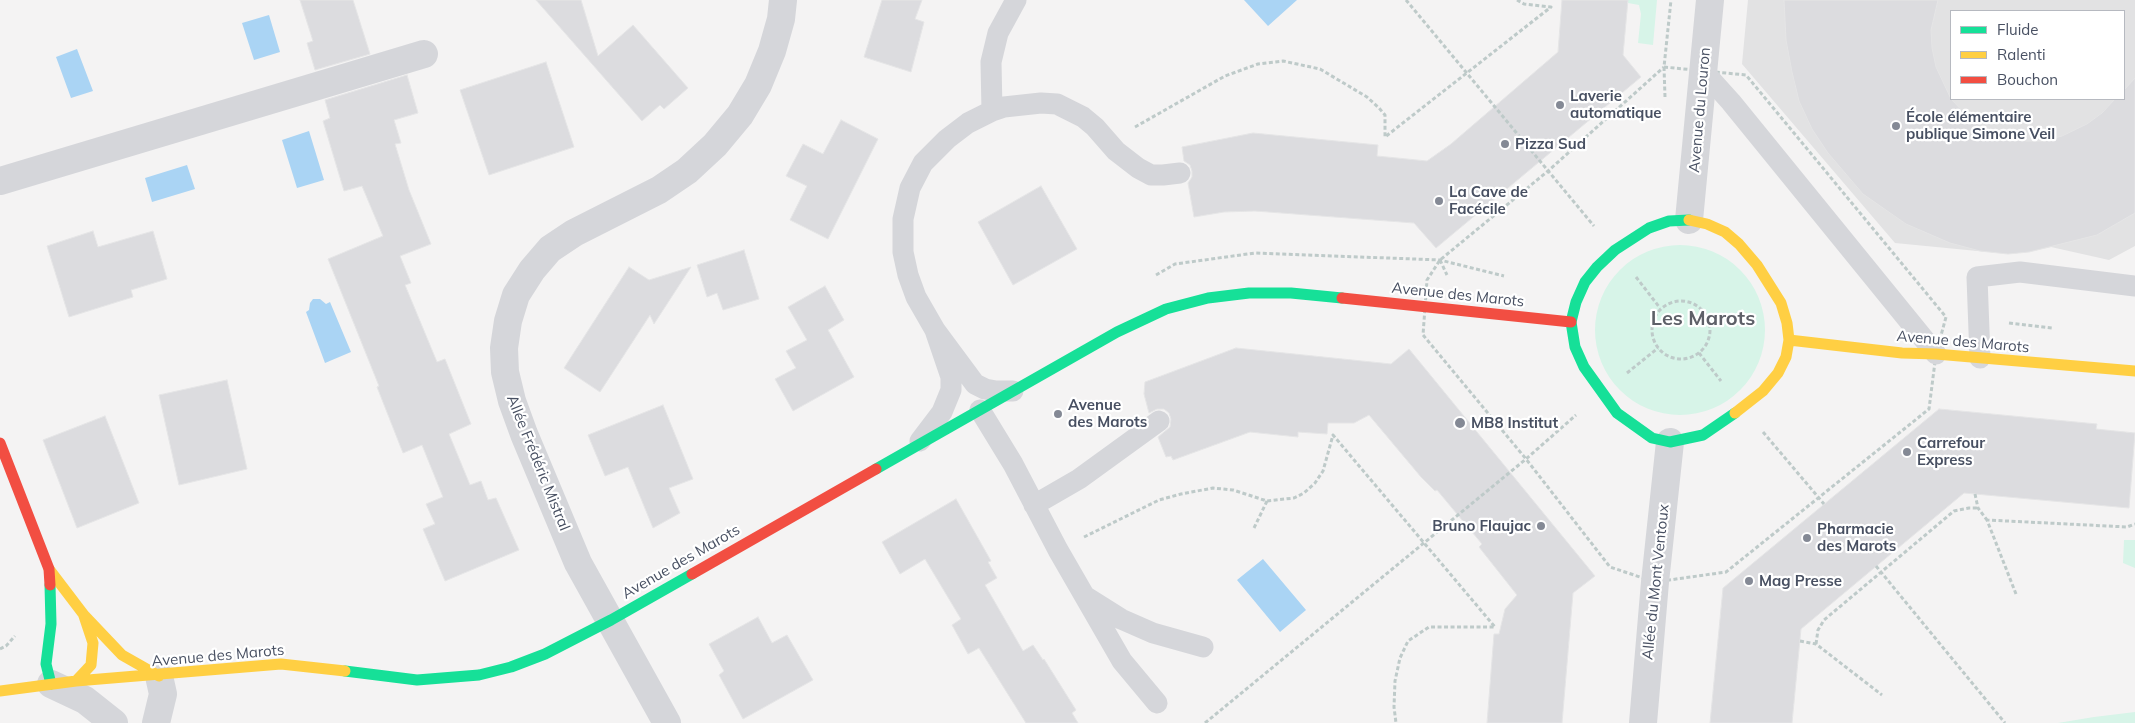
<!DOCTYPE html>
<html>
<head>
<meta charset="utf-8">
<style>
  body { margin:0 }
  #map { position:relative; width:2135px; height:723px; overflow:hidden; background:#f4f3f3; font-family:Mulish,sans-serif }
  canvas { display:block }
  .legend { position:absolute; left:1950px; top:10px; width:175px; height:90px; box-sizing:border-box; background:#fff; border:1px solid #b6b9c0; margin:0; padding:6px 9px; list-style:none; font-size:15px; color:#485062 }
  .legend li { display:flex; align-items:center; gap:10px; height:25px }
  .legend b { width:25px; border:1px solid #b6b9c0 }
</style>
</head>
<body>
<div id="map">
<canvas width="2135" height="723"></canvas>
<ul class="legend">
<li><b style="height:6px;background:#16e098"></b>Fluide</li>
<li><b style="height:6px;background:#ffcf43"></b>Ralenti</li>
<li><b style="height:6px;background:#f24e42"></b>Bouchon</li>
</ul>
</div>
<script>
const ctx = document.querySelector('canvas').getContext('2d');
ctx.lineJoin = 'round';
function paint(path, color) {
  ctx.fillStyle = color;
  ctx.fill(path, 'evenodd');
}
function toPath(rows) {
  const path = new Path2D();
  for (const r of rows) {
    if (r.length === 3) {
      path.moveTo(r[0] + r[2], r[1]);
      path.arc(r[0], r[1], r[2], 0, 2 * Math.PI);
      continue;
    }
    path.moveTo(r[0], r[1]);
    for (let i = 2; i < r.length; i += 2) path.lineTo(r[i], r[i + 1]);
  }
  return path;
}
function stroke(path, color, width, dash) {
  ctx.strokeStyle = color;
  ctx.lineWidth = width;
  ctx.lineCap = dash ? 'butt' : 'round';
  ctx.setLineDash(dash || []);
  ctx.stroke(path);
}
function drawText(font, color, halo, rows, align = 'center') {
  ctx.font = font + ' Mulish,sans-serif';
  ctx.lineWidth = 4.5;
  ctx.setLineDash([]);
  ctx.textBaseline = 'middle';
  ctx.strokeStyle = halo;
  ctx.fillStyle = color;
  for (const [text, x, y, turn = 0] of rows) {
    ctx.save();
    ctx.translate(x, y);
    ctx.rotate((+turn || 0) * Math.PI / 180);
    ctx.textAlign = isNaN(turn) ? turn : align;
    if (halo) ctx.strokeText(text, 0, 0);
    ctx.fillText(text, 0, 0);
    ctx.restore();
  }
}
const education = toPath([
  [1748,0,2135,0,2135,246,2109,260,2051,247,2029,252,2008,254,1895,243,1742,64],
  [1951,11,2124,11,2124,99,1951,99]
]);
const green = toPath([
  [1628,0,1657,0,1653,45,1638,43,1641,14,1639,5,1628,3],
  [1680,330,85],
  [2124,540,2135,540,2135,568,2123,563],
  [2135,712,2135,723,2058,723,2094,717]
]);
const water = toPath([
  [1244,0,1297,0,1268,26],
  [269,15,280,52,254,60,242,23],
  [77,49,93,91,71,98,56,57],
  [309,131,324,180,297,188,282,140],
  [187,165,195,189,152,202,145,178],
  [313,299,320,299,326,304,330,302,351,352,325,363,306,312,309,310,310,303],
  [1263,559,1306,610,1280,632,1237,580]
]);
const building = toPath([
  [300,0,353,0,370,54,315,70,307,43,313,41,300,0],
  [536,0,581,0,598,56,633,25,688,88,664,109,660,105,642,121,536,0],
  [882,0,922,0,915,19,924,22,911,72,864,57,882,0],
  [1562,0,1628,0,1623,55,1641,77,1436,248,1414,223,1255,211,1224,212,1194,217,1188,183,1192,177,1192,171,1190,165,1184,161,1182,147,1253,133,1378,145,1377,156,1427,161,1451,144,1558,52,1562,0],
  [1784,0,1938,0,1931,30,1932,48,1936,67,1951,99,1971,120,2007,138,2026,141,2043,141,2062,136,2087,124,2102,113,2115,99,2124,99,2124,90,2135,78,2135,213,2097,235,2029,252,2008,254,1980,251,1950,243,1906,224,1863,194,1828,153,1812,129,1799,101,1792,72,1786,40,1784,0],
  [546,62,574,147,489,175,460,90,546,62],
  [407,75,418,113,394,120,401,143,395,144,409,190,431,244,400,256,411,283,405,285,437,362,445,359,471,424,449,434,470,485,481,481,488,500,496,498,519,550,445,581,423,529,435,524,426,504,443,497,422,445,403,453,377,387,379,386,328,259,383,236,362,186,344,191,323,121,330,118,325,100,407,75],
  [841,120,878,139,828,239,790,220,807,186,786,176,803,144,823,154,841,120],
  [1041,186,1077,249,1013,285,978,222,1041,186],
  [93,231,98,247,153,231,167,279,131,290,133,297,69,317,47,246,93,231],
  [744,250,759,299,723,310,717,293,707,297,697,265,744,250],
  [629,267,649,280,691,267,654,324,650,315,600,392,564,368,629,267],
  [825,286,844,320,828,330,854,377,793,411,775,379,796,368,786,351,807,340,788,307,825,286],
  [1236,348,1391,364,1409,349,1595,576,1573,593,1562,723,1487,723,1494,634,1499,634,1505,609,1517,595,1479,547,1482,544,1437,490,1435,491,1421,477,1369,415,1354,423,1328,423,1327,434,1298,432,1298,437,1250,432,1173,460,1171,456,1166,457,1158,437,1170,427,1171,419,1169,413,1164,409,1157,409,1149,413,1144,394,1145,382,1236,348],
  [227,380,247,469,179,485,159,395,227,380],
  [663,405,693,479,669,488,680,513,653,528,628,467,605,476,588,435,663,405],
  [1939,409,2097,424,2096,429,2135,433,2129,508,1964,493,1801,629,1792,723,1710,723,1723,588,1939,409],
  [105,416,139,503,77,528,43,440,105,416],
  [956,499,991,561,988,562,997,578,985,585,1023,651,1033,645,1043,660,1044,659,1076,710,1072,713,1078,723,1026,723,979,648,968,654,952,625,961,619,925,559,900,574,882,542,956,499],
  [758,617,772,643,787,635,813,680,743,719,719,675,724,671,709,644,758,617]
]);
const path = toPath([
  [1406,0,1594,226],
  [1664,67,1746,75,1946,317,1936,354,1929,409,1726,572,1655,582,1610,567,1526,459,1423,335,1427,280,1440,260,1548,171,1664,67],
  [1665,97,1664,67,1671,0],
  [1135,127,1225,76,1258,64,1283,61,1320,69,1367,97,1379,108,1385,115,1385,137,1551,7,1524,4,1517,0],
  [1440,260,1447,275],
  [1156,275,1175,264,1255,253,1440,260,1504,276],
  [1636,277,1660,308],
  [1681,330,29],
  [2009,323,2052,328],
  [1699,353,1721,381],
  [1627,373,1658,348],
  [1763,432,1824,504],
  [1975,494,1978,508,1987,520],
  [1254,528,1267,501],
  [1084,537,1159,500,1181,494,1213,488,1233,490,1267,501,1294,498,1304,493,1315,483,1323,471,1333,435,1495,627,1429,627,1408,641,1400,658,1395,681,1394,707,1396,723],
  [1876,566,2005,723],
  [2016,594,1987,520,2127,527,2135,524],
  [1800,641,1816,644,1882,695],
  [1816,644,1818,630,1824,620,1954,511,1969,508,1978,508],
  [0,649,6,646,15,636],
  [1205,723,1526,459,1576,415]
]);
const lane = toPath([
  [1704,72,1731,102,1936,354],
  [992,111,991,62,998,33,1016,0],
  [935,330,916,297,908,275,903,252,903,219,910,188,923,163,947,139,968,123,992,111,1004,107,1041,103,1057,104,1083,117,1095,127,1116,151,1138,168,1151,175,1163,175,1180,173],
  [1980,358,1977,277,2020,272,2135,286],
  [980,410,1013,464,1058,550,1122,661,1157,703],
  [920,441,942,412,951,390,951,377,935,330,975,384,985,389,996,391,1013,391],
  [1034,505,1079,479,1159,421],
  [1086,597,1121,619,1153,633,1203,647]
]);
const street = toPath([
  [0,181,424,54],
  [1689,220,1710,0],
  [51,684,85,700,114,723],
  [156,723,163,694,159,676],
  [667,723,578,563,524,434,512,401,505,372,504,348,508,321,516,295,532,270,550,249,574,233,659,190,687,171,715,145,740,115,758,85,772,51,781,19,783,0],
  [1643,723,1655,582,1670,442]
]);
const fast = toPath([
  [1689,220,1669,221,1649,228,1615,250,1597,267,1585,282,1576,302,1571,322,1575,347,1584,367,1617,413,1652,438,1670,442,1703,435,1735,413],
  [876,469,1117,332,1166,309,1208,298,1249,293,1291,293,1342,298],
  [50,585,51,624,46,664,51,684],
  [345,671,417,680,479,675,511,667,545,654,611,620,692,574]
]);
const slow = toPath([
  [1689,220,1707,224,1725,232,1739,244,1757,265,1781,303,1787,323,1789,340,1786,357,1778,373,1763,391,1735,413],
  [1789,340,1902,353,1936,354,2135,371],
  [49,569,84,615,122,655,159,676],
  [76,681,91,665,93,643,84,616],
  [0,691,76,681,281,664,345,671]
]);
const jam = toPath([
  [1342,298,1571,322],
  [0,443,49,569,50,585],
  [692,574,876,469]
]);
const markers = [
  [1560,105,5,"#848995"],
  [1896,126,5,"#848995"],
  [1505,144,5,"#848995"],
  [1439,201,5,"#848995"],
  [1058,414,5,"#848995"],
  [1460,423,6,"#848995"],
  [1907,452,5,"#848995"],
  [1541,526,5,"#848995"],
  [1807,538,5,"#848995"],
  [1749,581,5,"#848995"]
];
const poiNames = [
  ["Laverie",1570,96],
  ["automatique",1570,113],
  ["École élémentaire",1906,117],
  ["publique Simone Veil",1906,134],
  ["Pizza Sud",1515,144],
  ["La Cave de",1449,192],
  ["Facécile",1449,209],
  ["Avenue",1068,405],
  ["des Marots",1068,422],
  ["MB8 Institut",1471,423],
  ["Carrefour",1917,443],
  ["Express",1917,460],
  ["Bruno Flaujac",1531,526,"right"],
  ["Pharmacie",1817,529],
  ["des Marots",1817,546],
  ["Mag Presse",1759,581]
];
const streetNames = [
  ["Avenue du Louron",1700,110,-85],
  ["Avenue des Marots",1458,295,6],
  ["Avenue des Marots",1963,342,5],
  ["Allée Frédéric Mistral",538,463,68],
  ["Avenue des Marots",681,562,-30],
  ["Allée du Mont Ventoux",1656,582,-84],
  ["Avenue des Marots",218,656,-5]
];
const districtNames = [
  ["Les Marots",1703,319]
];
paint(education, '#e2e2e3');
paint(green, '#d7f4e8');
paint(water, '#aad4f4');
paint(building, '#dcdcdf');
stroke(building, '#e5e5e6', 1);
stroke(path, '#becac9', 3, [4, 2.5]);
stroke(lane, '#d5d6da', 21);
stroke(street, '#d5d6da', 28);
stroke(fast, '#16e098', 11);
stroke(slow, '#ffcf43', 11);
stroke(jam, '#f24e42', 11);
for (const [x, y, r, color] of markers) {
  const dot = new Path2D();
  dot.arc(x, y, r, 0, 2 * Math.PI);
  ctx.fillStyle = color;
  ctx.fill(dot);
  stroke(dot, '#fff', 2);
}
drawText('bold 15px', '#485062', '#fff', poiNames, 'left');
drawText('15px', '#485062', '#fff', streetNames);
drawText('bold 20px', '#5e6068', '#fff', districtNames);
</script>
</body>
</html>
